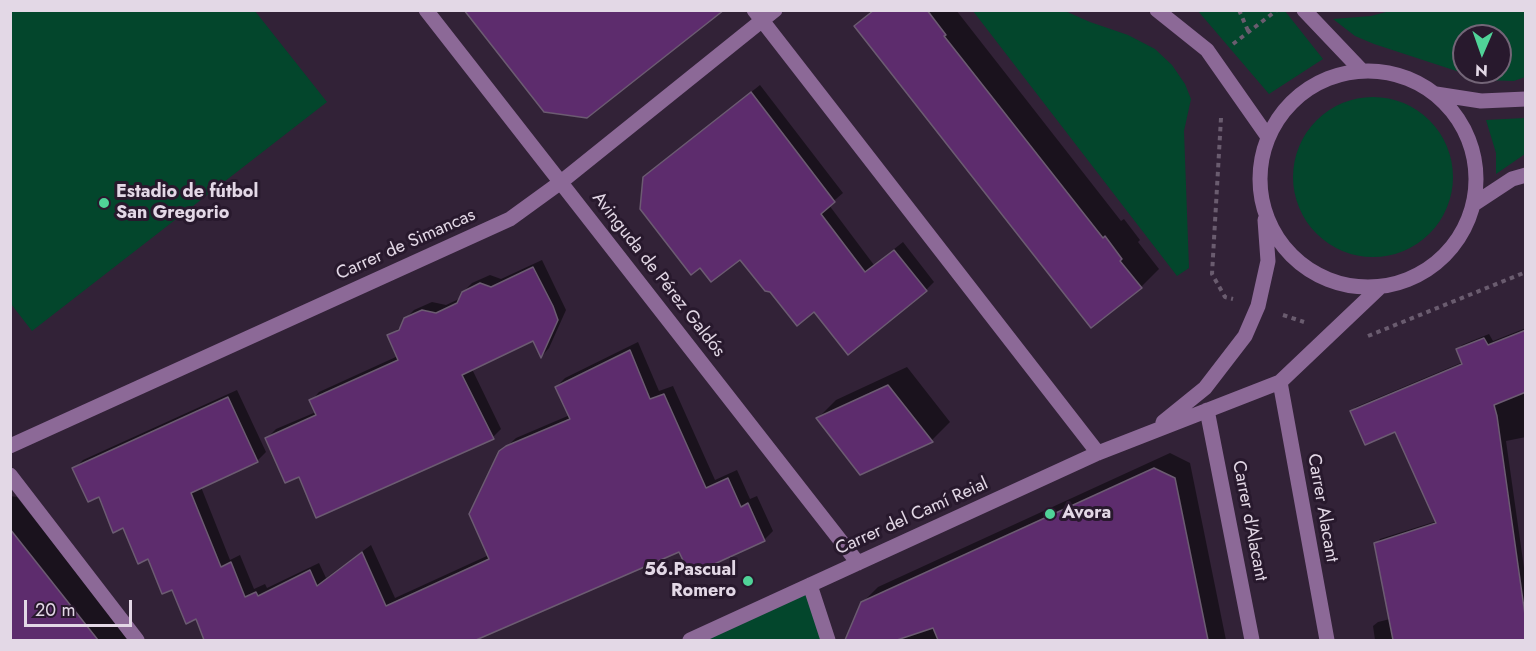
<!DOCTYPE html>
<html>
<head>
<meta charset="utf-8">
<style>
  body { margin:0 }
  #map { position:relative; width:1536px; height:651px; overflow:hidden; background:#322237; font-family:Jost,sans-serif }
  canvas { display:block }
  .frame { position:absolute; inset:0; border:12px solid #e3d8e6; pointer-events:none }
  .north { position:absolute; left:1452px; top:24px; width:60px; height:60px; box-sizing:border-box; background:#28192d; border:2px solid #736577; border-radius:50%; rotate:182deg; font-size:16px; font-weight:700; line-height:24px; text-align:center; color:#e3d8e6 }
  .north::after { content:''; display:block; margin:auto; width:21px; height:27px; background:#50d398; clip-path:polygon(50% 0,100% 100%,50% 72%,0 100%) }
  .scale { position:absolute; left:24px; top:600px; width:108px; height:27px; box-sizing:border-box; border:3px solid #e3d8e6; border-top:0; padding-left:8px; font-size:18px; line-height:21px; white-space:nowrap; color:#e3d8e6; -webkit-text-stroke:4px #28192d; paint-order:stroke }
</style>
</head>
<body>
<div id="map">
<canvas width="1536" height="651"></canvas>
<div class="frame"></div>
<div class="north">N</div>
<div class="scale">20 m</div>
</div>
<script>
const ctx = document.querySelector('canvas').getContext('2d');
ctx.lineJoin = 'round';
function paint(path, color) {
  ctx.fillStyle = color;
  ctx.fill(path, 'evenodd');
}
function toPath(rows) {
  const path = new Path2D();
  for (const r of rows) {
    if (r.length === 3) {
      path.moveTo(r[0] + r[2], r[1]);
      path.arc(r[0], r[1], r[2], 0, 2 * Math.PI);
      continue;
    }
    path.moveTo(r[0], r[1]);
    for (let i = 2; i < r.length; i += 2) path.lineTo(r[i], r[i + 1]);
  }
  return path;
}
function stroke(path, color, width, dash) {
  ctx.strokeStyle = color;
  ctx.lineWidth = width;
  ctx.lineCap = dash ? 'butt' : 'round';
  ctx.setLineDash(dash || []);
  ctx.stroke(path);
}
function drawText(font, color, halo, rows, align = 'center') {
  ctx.font = font + ' Jost,sans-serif';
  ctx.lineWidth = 6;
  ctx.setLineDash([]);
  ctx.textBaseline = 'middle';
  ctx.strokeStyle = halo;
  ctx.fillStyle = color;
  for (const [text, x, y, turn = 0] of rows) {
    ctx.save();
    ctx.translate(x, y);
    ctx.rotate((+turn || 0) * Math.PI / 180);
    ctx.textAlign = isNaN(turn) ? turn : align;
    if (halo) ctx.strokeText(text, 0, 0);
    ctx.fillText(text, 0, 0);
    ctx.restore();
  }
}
const green = toPath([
  [11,10,255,11,327,102,32,331,11,304],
  [973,11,1065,11,1090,22,1128,35,1155,49,1172,65,1185,84,1191,99,1184,131,1189,268,1177,276],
  [1198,11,1285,11,1323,59,1269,94],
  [1390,11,1525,11,1525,77,1514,81,1484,80,1374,44,1355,36,1333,19,1371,16],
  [1464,36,1500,36,1500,72,1464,72],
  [1373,177,80],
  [1525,118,1525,154,1496,174,1496,153,1486,120],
  [810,585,828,640,689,640]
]);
const shadow = toPath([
  [872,10,956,10,1121,221,1124,219,1140,240,1138,242,1159,269,1141,287,856,26],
  [760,85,843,193,829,205,874,265,903,242,934,282,926,290,815,310,771,290,741,258,644,178],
  [542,260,566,310,549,348,542,356,534,339,472,369,501,429,493,437,299,475,267,438,276,429,316,412,311,401,319,392,398,356,389,336,403,325,405,319,414,310,432,302,446,305,461,298,463,292,472,283,490,275,501,279],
  [1526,328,1526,437,1506,441,1526,582,1526,640,1375,640,1373,626,1378,622,1390,619,1376,544,1380,539,1437,521,1396,430,1351,411,1356,407,1463,362,1458,350,1462,345,1489,334,1493,341],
  [638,342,659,391,673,386,715,480,737,470,750,499,757,496,773,531,764,540,680,550,472,640,206,640,197,617,100,495,74,469,83,460,237,390,266,452,257,461,201,487,230,560,240,555,254,589,265,584,267,588,319,563,326,578,371,545,395,598,489,555,501,452,516,438,570,415,556,387,565,378],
  [907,367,950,422,932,440,818,418,836,400],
  [1170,453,1190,463,1226,640,855,640,851,630,862,603,878,587],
  [10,496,17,497,129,640,10,640]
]);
const building = toPath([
  [464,10,724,10,587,118,544,112,464,10],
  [874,10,927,10,946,35,944,36,1103,238,1105,236,1122,259,1120,261,1142,288,1091,328,854,26,874,10],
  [751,92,835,202,821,214,865,272,894,250,927,291,848,355,814,312,797,326,770,292,765,291,740,260,711,282,700,268,691,275,640,209,643,177,751,92],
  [533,267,553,306,558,320,541,358,533,341,462,375,494,439,316,518,299,477,285,483,265,438,316,415,309,400,398,360,387,335,399,330,404,318,422,310,436,313,457,303,462,292,480,283,491,287,533,267],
  [1526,330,1526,392,1494,405,1497,416,1526,622,1526,640,1393,640,1374,543,1436,523,1395,432,1365,445,1350,411,1462,364,1456,349,1484,338,1488,345,1526,330],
  [630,350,650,399,664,394,706,488,728,478,741,507,748,503,765,541,690,575,679,552,476,640,204,640,196,619,186,624,172,590,162,594,148,559,138,564,123,528,113,533,99,497,88,502,72,468,228,397,258,462,191,493,221,567,231,562,245,597,256,592,258,596,310,570,317,586,362,552,386,606,489,559,469,514,499,451,506,446,570,419,555,387,630,350],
  [888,385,933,442,860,475,816,418,888,385],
  [1154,468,1175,478,1208,640,938,640,933,628,897,640,845,640,861,602,1154,468],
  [10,529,98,640,10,640,10,529]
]);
const path = toPath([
  [1239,10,1249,33],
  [1345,10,1372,10],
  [1233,44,1277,10],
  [1221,118,1212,274,1225,297,1233,299],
  [1283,315,1304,322],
  [1368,336,1526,272]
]);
const minor = toPath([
  [426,10,858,563],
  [754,10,1098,453],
  [1157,10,1207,50,1268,137],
  [1304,10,1362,71],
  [1368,179,108],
  [1436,94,1481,101,1526,99],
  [1474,204,1512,179,1526,175],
  [1280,382,1327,640],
  [1207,410,1252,640],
  [1163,422,1205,388,1245,336,1258,306,1268,261,1265,220],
  [10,446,510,219,561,182,775,10],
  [10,475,137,640],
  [810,585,828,640],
  [690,640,1098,453,1280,382,1380,287]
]);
const markers = [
  [104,203,6,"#50d398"],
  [1050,514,6,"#50d398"],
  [748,581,6,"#50d398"]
];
const poiNames = [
  ["Estadio de fútbol",116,193],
  ["San Gregorio",116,214],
  ["Avora",1062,514],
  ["56.Pascual",736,571,"right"],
  ["Romero",736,592,"right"]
];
const streetNames = [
  ["Carrer de Simancas",406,245,-24],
  ["Avinguda de Pérez Galdós",658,275,52],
  ["Carrer Alacant",1322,508,80],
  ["Carrer del Camí Reial",912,517,-24],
  ["Carrer d'Alacant",1249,521,79]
];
paint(green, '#03462c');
paint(shadow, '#0007');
paint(building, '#5d2c6d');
stroke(building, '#6c5b72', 1.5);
stroke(path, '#6a5c6f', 4, [4.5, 4.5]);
stroke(minor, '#8c6997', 15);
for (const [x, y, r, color] of markers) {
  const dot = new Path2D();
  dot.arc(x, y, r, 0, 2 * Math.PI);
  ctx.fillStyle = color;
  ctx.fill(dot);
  stroke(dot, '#28192d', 2);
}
drawText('bold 18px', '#e3d8e6', '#28192d', poiNames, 'left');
drawText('18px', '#e3d8e6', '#28192d', streetNames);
</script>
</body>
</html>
